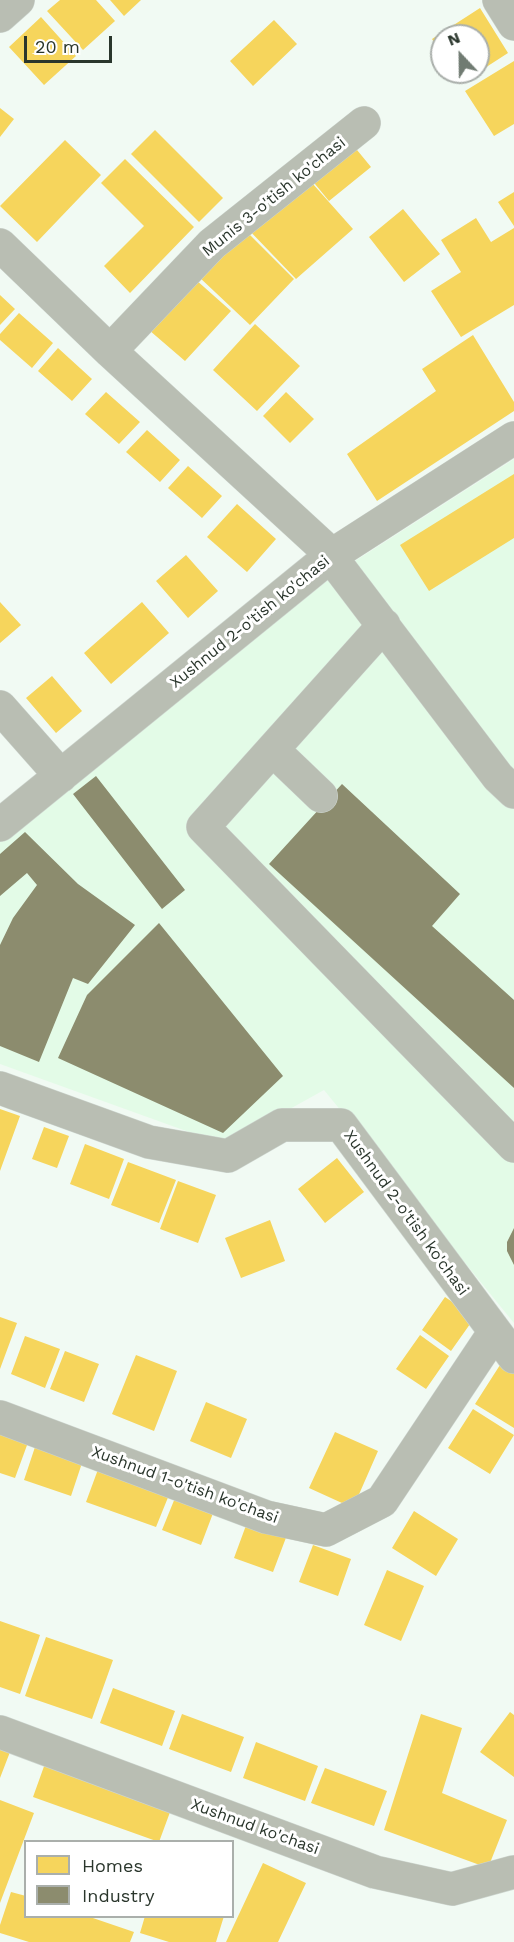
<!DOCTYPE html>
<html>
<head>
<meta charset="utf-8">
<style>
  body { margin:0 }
  #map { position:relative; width:514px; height:1942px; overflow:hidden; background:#f1faf3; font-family:"Work Sans",sans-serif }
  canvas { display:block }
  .legend { position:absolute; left:24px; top:1840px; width:210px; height:78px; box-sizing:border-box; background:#fff; border:2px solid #aaafab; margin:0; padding:8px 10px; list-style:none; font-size:18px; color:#2a362c }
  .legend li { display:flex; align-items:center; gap:12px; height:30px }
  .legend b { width:30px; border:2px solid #aaafab }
  .north { position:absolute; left:430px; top:24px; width:60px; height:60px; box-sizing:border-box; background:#fff; border:2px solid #aaafab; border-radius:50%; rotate:338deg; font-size:16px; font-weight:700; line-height:24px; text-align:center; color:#2a362c }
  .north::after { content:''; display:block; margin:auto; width:21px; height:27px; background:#707b72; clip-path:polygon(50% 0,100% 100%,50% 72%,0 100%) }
  .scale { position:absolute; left:24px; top:36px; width:88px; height:27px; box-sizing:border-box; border:3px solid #2a362c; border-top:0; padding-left:8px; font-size:18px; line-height:21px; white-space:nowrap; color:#2a362c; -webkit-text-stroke:4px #fff; paint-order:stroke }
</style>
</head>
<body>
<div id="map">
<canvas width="514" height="1942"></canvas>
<ul class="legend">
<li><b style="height:16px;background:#f6d55c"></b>Homes</li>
<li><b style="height:16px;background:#8c8c6e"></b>Industry</li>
</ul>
<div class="north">N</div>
<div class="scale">20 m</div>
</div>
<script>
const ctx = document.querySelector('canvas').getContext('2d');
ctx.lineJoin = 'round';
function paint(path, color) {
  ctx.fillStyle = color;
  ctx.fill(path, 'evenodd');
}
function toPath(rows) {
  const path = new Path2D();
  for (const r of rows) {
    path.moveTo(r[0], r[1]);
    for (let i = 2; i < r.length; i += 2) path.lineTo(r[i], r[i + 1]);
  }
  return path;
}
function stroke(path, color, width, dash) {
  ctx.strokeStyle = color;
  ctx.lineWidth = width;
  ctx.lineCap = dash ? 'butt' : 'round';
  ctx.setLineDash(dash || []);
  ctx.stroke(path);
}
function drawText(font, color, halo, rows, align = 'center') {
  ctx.font = font + ' "Work Sans",sans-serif';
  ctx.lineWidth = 6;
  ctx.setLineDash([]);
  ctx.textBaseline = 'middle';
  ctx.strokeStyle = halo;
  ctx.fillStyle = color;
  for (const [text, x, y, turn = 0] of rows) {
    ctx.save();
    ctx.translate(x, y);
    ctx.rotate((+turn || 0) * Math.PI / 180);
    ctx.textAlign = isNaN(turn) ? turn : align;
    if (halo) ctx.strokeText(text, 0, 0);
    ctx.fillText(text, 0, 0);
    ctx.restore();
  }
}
const built = toPath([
  [514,459,514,1323,324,1090,225,1145,0,1064,0,839,341,570]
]);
const homes = toPath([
  [60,0,96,0,115,21,83,50,47,11],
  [110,0,141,0,124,16],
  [480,8,508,53,460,84,453,72,478,72,478,36,442,36,442,55,432,39],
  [41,17,76,56,44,85,9,47],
  [274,20,297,44,253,86,230,61],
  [514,61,514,124,494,136,465,91],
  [0,108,14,119,0,137],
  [155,130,223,198,199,222,131,154],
  [348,139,371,167,329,201,306,173],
  [65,140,101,175,37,242,0,206],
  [125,159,194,227,130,293,104,266,144,226,101,183],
  [304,174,353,229,296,279,245,226],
  [514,192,514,226,498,202],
  [403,209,440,254,404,282,369,237],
  [476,218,491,242,514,228,514,305,461,337,431,291,461,272,441,240],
  [243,228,294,279,250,325,198,276],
  [195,279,231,311,185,361,149,330],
  [0,295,15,309,0,325],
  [19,313,53,343,32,368,0,340,0,334],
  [255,324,300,366,257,411,213,370],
  [473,335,514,402,514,411,377,501,347,454,436,391,422,369],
  [58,348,92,379,72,401,38,371],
  [106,392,140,422,119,444,85,414],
  [286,392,314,419,290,443,263,416],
  [147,430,180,460,160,482,126,452],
  [188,466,222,496,202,518,168,488],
  [514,474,514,538,429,591,400,545],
  [237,504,276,539,247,572,207,537],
  [186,555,218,591,188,618,156,581],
  [0,602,21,625,0,643],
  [142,602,169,633,111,684,84,653],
  [52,676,82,711,56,733,26,698],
  [0,1109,20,1116,0,1171],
  [44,1127,69,1136,57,1168,32,1159],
  [85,1144,124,1159,109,1199,70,1184],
  [337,1158,364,1192,325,1223,298,1189],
  [128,1162,176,1180,159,1223,111,1205],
  [178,1181,216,1195,198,1243,160,1229],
  [270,1220,285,1261,241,1278,225,1238],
  [445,1297,475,1317,451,1351,422,1330],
  [0,1317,17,1323,0,1369],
  [420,1335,449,1356,426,1389,396,1369],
  [25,1336,60,1349,45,1388,11,1374],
  [65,1351,99,1364,84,1402,50,1389],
  [136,1355,177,1371,154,1431,112,1414],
  [500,1365,514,1374,514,1428,475,1404],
  [206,1402,247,1419,231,1458,190,1441],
  [473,1409,514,1435,490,1474,448,1448],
  [0,1426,30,1437,15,1478,0,1473],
  [335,1432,378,1451,353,1508,309,1488],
  [37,1441,84,1457,71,1496,24,1480],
  [100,1464,171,1490,156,1527,86,1502],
  [177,1493,215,1508,201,1545,162,1530],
  [414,1511,458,1539,436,1576,392,1548],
  [248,1520,287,1535,273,1572,234,1558],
  [313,1545,351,1559,338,1596,299,1582],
  [387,1570,424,1586,401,1641,364,1625],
  [0,1621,40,1635,20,1694,0,1687],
  [46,1637,113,1660,92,1719,25,1696],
  [113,1688,175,1711,162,1746,100,1723],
  [510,1712,514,1715,514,1777,480,1752],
  [182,1714,244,1737,231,1772,169,1749],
  [421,1714,462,1728,442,1793,507,1820,488,1868,384,1830],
  [256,1742,318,1766,305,1801,243,1778],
  [0,1748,10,1752,0,1778],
  [47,1758,173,1804,159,1842,33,1797],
  [325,1768,387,1791,374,1826,311,1803],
  [0,1800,34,1813,0,1903],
  [263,1863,306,1883,278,1942,226,1942],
  [11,1892,26,1896,26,1916,87,1916,134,1932,130,1942,29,1942,0,1933,0,1925],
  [145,1916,224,1916,216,1942,169,1942,140,1933]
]);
const industry = toPath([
  [96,776,185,890,162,909,73,794],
  [342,784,460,894,432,926,514,1000,514,1088,269,864],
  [25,832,78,884,135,925,88,984,73,978,39,1062,0,1046,0,945,13,918,37,885,27,873,0,896,0,854],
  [159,923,283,1076,223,1133,58,1058,87,995],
  [514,1228,514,1265,507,1251,507,1242]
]);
const minor = toPath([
  [499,0,514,24],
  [0,16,18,0],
  [0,245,110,351,332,555,341,570,498,777,514,792],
  [110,351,212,244,364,123],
  [384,625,203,827,514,1146],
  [0,707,61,776],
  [273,750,321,796],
  [0,825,332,555,514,438],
  [0,1088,149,1142,228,1156,282,1125,341,1125,514,1357],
  [0,1417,266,1517,326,1530,382,1501,494,1333],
  [0,1732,375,1872,452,1889,514,1872]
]);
const streetNames = [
  ["Munis 3-o'tish ko'chasi",274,197,-39],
  ["Xushnud 2-o'tish ko'chasi",250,622,-39],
  ["Xushnud 2-o'tish ko'chasi",406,1213,54],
  ["Xushnud 1-o'tish ko'chasi",185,1485,20],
  ["Xushnud ko'chasi",255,1827,20]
];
paint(built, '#e3fbe7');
paint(homes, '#f6d55c');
paint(industry, '#8c8c6e');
stroke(minor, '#ced6d0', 34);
stroke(minor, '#b9beb3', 33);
drawText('16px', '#2a362c', '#fff', streetNames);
</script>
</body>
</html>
